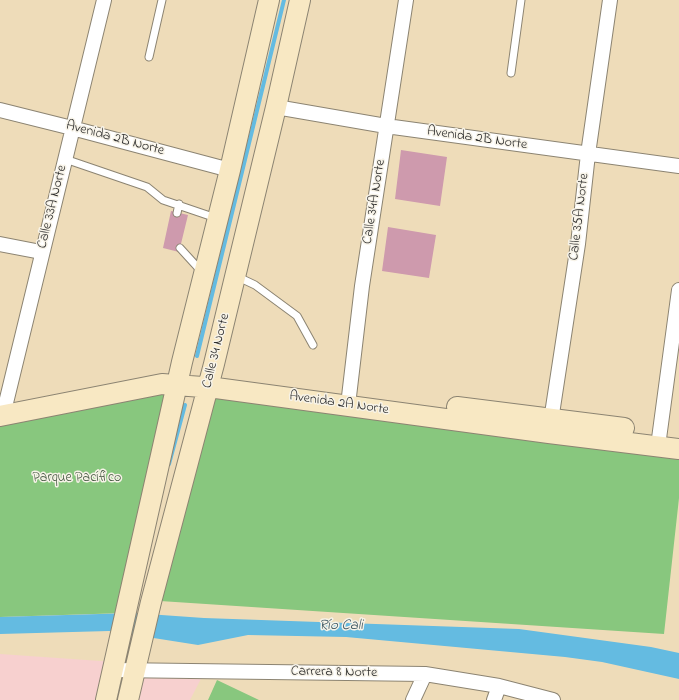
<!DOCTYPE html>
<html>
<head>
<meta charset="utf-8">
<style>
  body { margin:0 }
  canvas { display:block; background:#eedcb9 }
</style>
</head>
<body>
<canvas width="679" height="700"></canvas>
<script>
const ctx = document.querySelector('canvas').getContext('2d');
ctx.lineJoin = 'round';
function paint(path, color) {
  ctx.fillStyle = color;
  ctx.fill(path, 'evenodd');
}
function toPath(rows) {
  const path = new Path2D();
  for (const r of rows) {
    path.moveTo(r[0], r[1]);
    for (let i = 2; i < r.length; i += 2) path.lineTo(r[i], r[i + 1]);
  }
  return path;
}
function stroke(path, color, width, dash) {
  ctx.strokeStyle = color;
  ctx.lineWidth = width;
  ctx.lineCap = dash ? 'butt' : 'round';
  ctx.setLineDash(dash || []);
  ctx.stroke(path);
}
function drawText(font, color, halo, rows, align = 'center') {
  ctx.font = font + ' "Indie Flower",sans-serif';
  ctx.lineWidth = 3;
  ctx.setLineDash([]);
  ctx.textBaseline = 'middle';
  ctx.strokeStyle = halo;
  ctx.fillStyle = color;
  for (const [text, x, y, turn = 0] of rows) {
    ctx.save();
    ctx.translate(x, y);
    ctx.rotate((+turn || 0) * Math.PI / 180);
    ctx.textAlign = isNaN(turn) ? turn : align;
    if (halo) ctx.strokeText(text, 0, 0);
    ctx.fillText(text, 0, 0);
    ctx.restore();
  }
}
const built = toPath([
  [0,654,115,662,106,700,0,700],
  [135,671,205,671,190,700,128,700]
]);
const green = toPath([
  [177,385,125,613,0,617,0,416],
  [208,387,679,449,679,498,664,634,160,601],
  [217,680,259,700,208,700]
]);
const water = toPath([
  [133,613,204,618,519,629,651,647,679,653,679,679,602,662,565,657,346,637,248,635,198,645,109,631,0,634,0,617]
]);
const stream = toPath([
  [197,356,284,0],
  [169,464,185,405]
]);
const building = toPath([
  [401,150,447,157,440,206,395,199],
  [171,211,188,215,179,252,163,248],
  [388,227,436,235,429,278,382,271]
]);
const lane = toPath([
  [149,57,162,0],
  [511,73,521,0],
  [65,159,147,187,163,200,216,218],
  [177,213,179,204],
  [180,248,201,271],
  [236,276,255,285,297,316,313,345]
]);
const street = toPath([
  [276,107,386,126,679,166],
  [0,110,72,128,230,170],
  [0,244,41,252],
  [348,405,362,286,406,0],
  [3,415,104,0],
  [550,427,578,244,588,154,610,0],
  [658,446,679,290],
  [113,670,425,674,499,686,553,700],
  [413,700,425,674],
  [494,700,499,686]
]);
const secondary = toPath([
  [457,407,624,428],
  [0,416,162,384,216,388,549,433,679,449],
  [106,700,182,362,230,170,269,0],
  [128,700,151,602,214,364,276,107,300,0]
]);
const streetNames = [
  ["Avenida 2B Norte",115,139,15],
  ["Avenida 2B Norte",477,139,8],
  ["Calle 34A Norte",375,202,-81],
  ["Calle 33A Norte",53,207,-76],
  ["Calle 35A Norte",580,217,-83],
  ["Calle 34 Norte",217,351,-76],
  ["Avenida 2A Norte",339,404,8],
  ["Carrera 8 Norte",334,673,1]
];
const parkNames = [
  ["Parque Pacífico",77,479]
];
const waterNames = [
  ["Río Cali",341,627]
];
paint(built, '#f7d0cf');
paint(green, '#88c77e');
paint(water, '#64bbe1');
stroke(stream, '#64bbe1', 4);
paint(building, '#ce9aad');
stroke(lane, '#8c8472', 9);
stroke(street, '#8c8472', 16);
stroke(secondary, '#8c8472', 22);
stroke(lane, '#fff', 7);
stroke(street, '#fff', 14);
stroke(secondary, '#f8e8c3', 20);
drawText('14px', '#2b2b2b', '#f7f3e8', streetNames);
drawText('14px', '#475a44', '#f7f3e8', parkNames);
drawText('italic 15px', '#3c5662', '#f7f3e8', waterNames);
</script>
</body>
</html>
